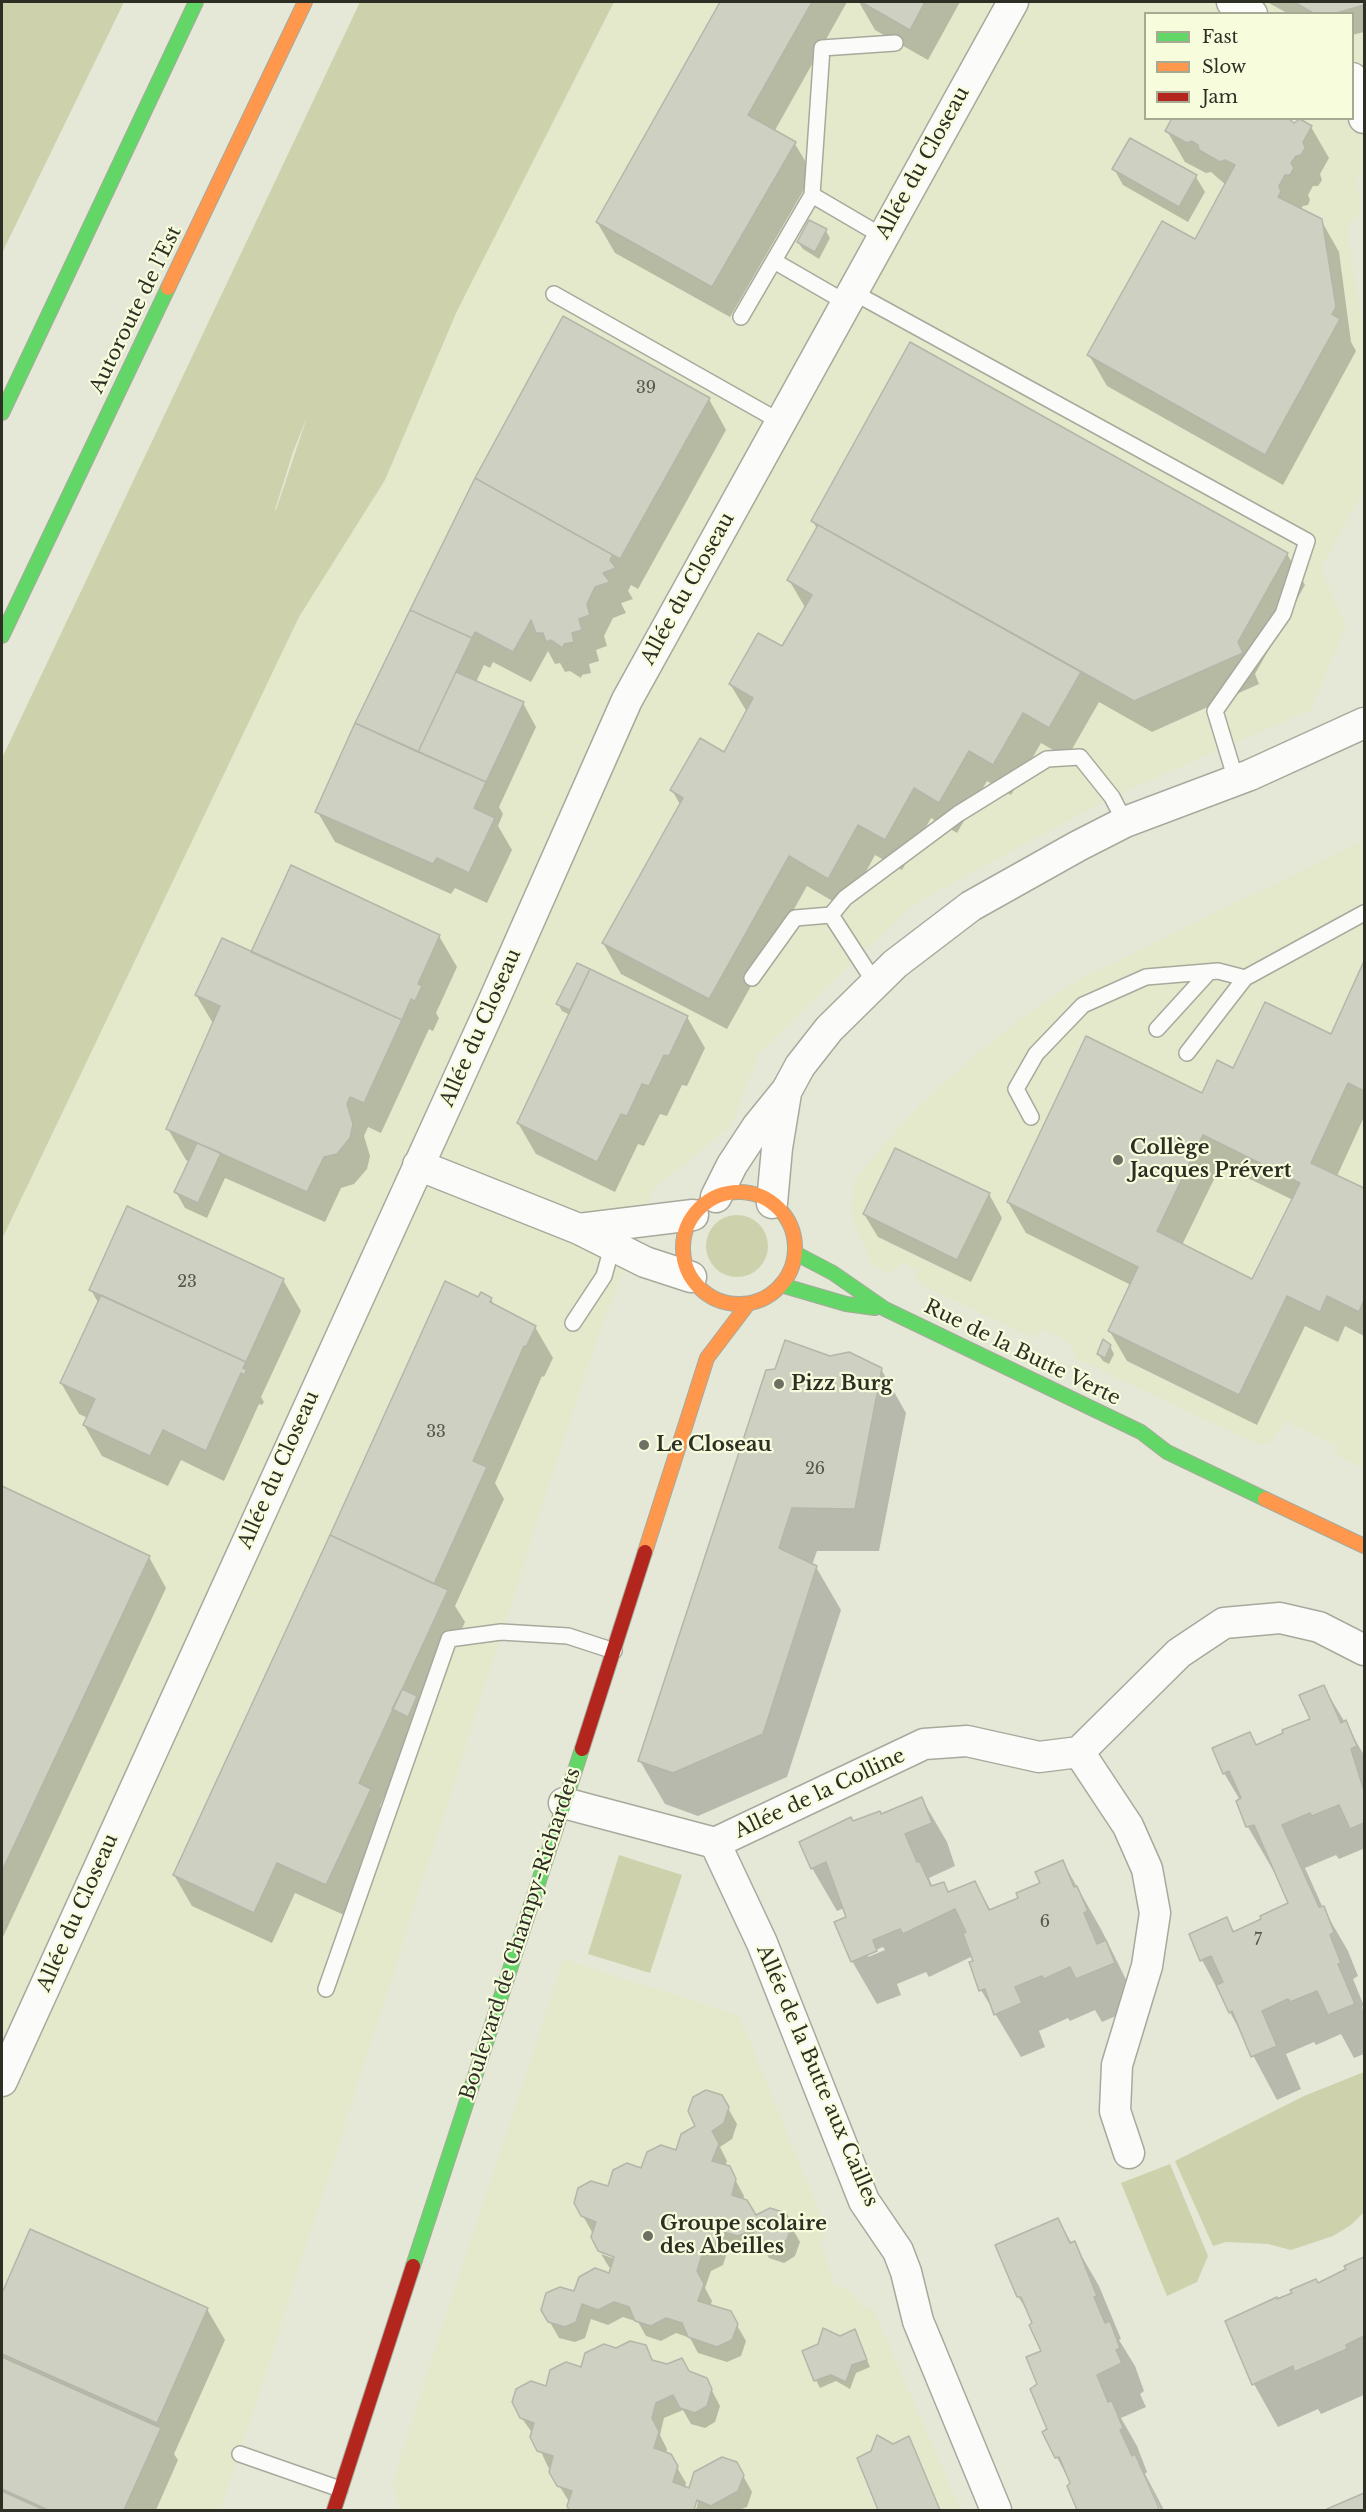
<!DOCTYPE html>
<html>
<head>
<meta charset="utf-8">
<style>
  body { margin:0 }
  #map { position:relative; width:1366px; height:2512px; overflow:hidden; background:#e5e8d7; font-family:"Libre Baskerville",serif }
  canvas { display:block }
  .frame { position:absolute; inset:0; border:3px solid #2e2f24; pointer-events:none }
  .legend { position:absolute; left:1144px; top:12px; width:210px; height:108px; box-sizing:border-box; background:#f7fcdd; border:2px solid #a7aa93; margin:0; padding:8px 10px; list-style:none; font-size:18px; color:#2e2f24 }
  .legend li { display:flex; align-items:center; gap:12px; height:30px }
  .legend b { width:30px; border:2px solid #a7aa93 }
</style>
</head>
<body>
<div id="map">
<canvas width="1366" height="2512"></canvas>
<div class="frame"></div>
<ul class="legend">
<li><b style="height:8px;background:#63d668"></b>Fast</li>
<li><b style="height:8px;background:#ff974d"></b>Slow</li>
<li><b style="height:8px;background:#b3261e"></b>Jam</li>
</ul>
</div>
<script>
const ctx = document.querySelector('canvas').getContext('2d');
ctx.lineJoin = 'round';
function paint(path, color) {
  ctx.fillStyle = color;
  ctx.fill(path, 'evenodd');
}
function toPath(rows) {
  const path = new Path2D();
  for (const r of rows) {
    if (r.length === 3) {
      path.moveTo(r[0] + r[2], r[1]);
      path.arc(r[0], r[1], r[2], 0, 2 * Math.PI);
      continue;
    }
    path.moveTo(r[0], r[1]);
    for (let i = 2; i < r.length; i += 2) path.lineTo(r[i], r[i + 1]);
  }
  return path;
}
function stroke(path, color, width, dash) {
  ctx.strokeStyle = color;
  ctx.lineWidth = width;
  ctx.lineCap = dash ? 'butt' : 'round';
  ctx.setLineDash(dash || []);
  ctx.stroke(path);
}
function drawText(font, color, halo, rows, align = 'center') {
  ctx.font = font + ' "Libre Baskerville",serif';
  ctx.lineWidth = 4.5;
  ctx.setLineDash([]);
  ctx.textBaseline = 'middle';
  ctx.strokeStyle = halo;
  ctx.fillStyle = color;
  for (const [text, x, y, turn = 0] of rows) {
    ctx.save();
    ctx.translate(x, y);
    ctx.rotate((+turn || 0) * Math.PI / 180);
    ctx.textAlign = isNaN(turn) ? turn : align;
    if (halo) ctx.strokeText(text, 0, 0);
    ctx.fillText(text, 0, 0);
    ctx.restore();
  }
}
const built = toPath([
  [614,2,1364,2,1364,172,1357,176,1361,210,1347,229,1364,332,1364,491,1321,568,1346,626,1311,710,1112,797,911,906,759,1054,732,1125,653,1190,584,1376,240,2454,220,2510,2,2510,2,1239,299,617,385,480,457,311],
  [1146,14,1352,14,1352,118,1146,118],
  [1364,840,1364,1469,1340,1457,1336,1454,1335,1445,1286,1421,1271,1443,1264,1445,1257,1444,1075,1358,1069,1342,1046,1330,1030,1337,920,1284,915,1277,916,1269,903,1262,893,1272,885,1272,872,1264,851,1216,854,1180,918,1106,981,1050,1017,1021,1076,981],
  [563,1959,740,2016,826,2228,822,2245,834,2286,851,2291,863,2308,872,2306,961,2510,399,2510,393,2485,398,2463]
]);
const green = toPath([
  [2,2,124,2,2,253],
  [360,2,614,2,457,311,385,480,299,617,2,1239,2,758],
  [307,417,276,510,275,510,293,452],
  [737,1246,31],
  [619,1855,682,1875,650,1973,588,1954],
  [1364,2072,1364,2212,1351,2225,1333,2236,1291,2250,1268,2244,1226,2242,1213,2246,1175,2161,1304,2096],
  [1170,2164,1208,2256,1197,2282,1167,2296,1121,2183]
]);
const shadow = toPath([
  [722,2,847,2,774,132,795,144,813,174,730,317,615,253,597,222],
  [859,2,960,2,928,60,875,30],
  [1267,2,1364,2,1364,32,1352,35,1352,14,1289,14],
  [1174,118,1290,118,1293,124,1300,120,1311,127,1329,158,1320,174,1322,180,1318,186,1313,186,1308,195,1310,200,1308,205,1303,206,1300,210,1321,220,1339,252,1351,342,1356,351,1283,485,1107,386,1089,355,1195,242,1226,185,1211,172,1206,173,1185,162,1167,131],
  [1114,169,1196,177,1205,192,1188,222,1123,185],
  [826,231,830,238,819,259,803,249,798,242],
  [709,399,726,430,638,589,631,585,628,591,633,599,621,603,626,613,613,618,604,636,607,646,596,650,599,661,589,664,591,673,582,675,581,678,570,671,565,672,560,663,555,664,548,651,531,682,493,662,490,668,484,665,476,682,523,703,536,727,499,807,503,814,498,826,512,850,487,903,455,888,451,894,335,842,317,811,356,723],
  [813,521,1287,554,1305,585,1255,674,1259,684,1152,732,1099,702,1067,758,1041,743,1011,795,987,781,957,833,931,818,902,870,875,855,846,909,807,886,727,1029,621,974,603,943,681,806,672,790,724,754,747,712,730,684,783,648,806,609,789,580,817,529],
  [439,936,457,967,436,1013,439,1018,433,1031,429,1029,381,1133,368,1127,364,1136,370,1156,367,1169,354,1184,341,1188,325,1222,225,1178,207,1218,185,1208,176,1192,190,1162,186,1160,168,1129,214,1025,196,995,251,953],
  [578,964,687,1017,705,1048,687,1086,682,1085,667,1116,660,1114,644,1146,638,1144,615,1192,536,1154,518,1123,570,1015,562,1011,558,1004],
  [1364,965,1364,1117,1337,1176,1364,1190,1364,1336,1345,1326,1338,1342,1305,1326,1257,1425,1127,1361,1109,1330,1131,1285,1026,1233,1008,1202,1203,1095,1233,1070,1332,1036],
  [1221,1165,1293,1200,1253,1281,1182,1245],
  [989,1194,1002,1218,971,1282,878,1237,864,1214],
  [283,1280,301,1311,261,1397,264,1402,262,1405,259,1404,224,1481,181,1460,168,1486,102,1456,84,1425,88,1418,79,1414,61,1383,99,1304,91,1290],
  [478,1299,491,1299,495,1307,535,1327,553,1358,544,1377,542,1376,495,1483,504,1499,455,1606,465,1622,380,1806,388,1821,344,1915,295,1893,272,1943,192,1906,174,1875],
  [1110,1346,1114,1354,1109,1364,1103,1361,1098,1354],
  [830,1358,881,1369,906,1413,879,1551,817,1551,812,1565,816,1567,841,1610,787,1777,698,1816,665,1804,640,1761],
  [2,1488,149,1557,166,1588,2,1939],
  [1324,1687,1364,1755,1364,1852,1363,1849,1339,1859,1336,1855,1305,1868,1323,1908,1348,1951,1358,1976,1353,1979,1364,2006,1362,2007,1364,2013,1364,2054,1354,2058,1341,2034,1316,2045,1314,2042,1286,2054,1301,2089,1277,2100,1202,1960,1227,1919,1235,1933,1290,1904,1275,1869,1273,1870,1248,1827,1237,1802,1240,1800,1224,1773,1256,1747,1312,1720],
  [922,1799,947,1842,955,1866,929,1878,932,1886,944,1884,949,1893,975,1882,991,1911,1019,1899,1042,1884,1063,1862,1102,1931,1139,2006,1102,2022,1095,2010,1070,2021,1068,2018,1039,2031,1045,2047,1021,2057,981,1990,973,1956,929,1977,926,1972,897,1984,901,1995,877,2004,852,1961,848,1917,844,1908,837,1911,812,1868,853,1822,881,1816],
  [883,1947,885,1950,868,1957,868,1953],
  [721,2096,737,2124,732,2139,720,2147,727,2161,725,2166,729,2168,744,2196,743,2201,755,2217,784,2214,800,2242,795,2256,784,2263,769,2258,762,2245,748,2252,729,2246,723,2265,711,2271,705,2288,712,2301,710,2307,730,2313,746,2341,741,2356,727,2362,698,2353,690,2338,676,2333,661,2341,646,2336,638,2322,623,2317,608,2325,591,2319,585,2338,575,2342,559,2338,543,2310,610,2275,612,2268,609,2267,601,2254,621,2261,592,2232,583,2216,609,2188,677,2152],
  [1058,2220,1072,2244,1074,2243,1099,2286,1121,2339,1119,2340,1135,2366,1144,2391,1140,2394,1146,2407,1121,2418,1137,2446,1147,2472,1145,2474,1164,2510,1161,2510,1146,2478,1144,2479,1158,2510,1079,2510,1068,2487,1071,2484,1044,2433,1048,2430,1039,2385,1043,2352,1034,2323,1018,2296],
  [31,2230,207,2309,225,2340,174,2454,178,2460,156,2510,2,2510,2,2296],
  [1364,2258,1364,2395,1321,2414,1318,2409,1278,2427,1254,2384,1277,2301,1348,2270,1346,2267],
  [840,2337,858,2338,870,2367,856,2373,850,2389,836,2381,820,2388,816,2380],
  [645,2347,654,2362,706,2379,720,2406,715,2422,705,2428,691,2424,683,2410,664,2418,660,2435,667,2449,666,2454,670,2455,686,2483,685,2488,690,2490,736,2463,752,2492,747,2507,739,2510,696,2510,698,2502,695,2502,692,2510,571,2510,570,2503,550,2471,551,2468,548,2467,533,2434,521,2417,547,2388,616,2350],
  [893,2445,913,2446,939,2510,880,2510,858,2459],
  [1364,2495,1364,2510,1329,2510]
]);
const building = toPath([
  [720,2,812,2,748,115,796,142,712,287,596,222,720,2],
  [861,2,925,2,910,30,861,2],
  [1294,2,1364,2,1364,5,1333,14,1315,14,1294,2],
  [1172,118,1288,118,1294,123,1300,119,1312,126,1303,142,1305,148,1301,155,1296,156,1291,163,1294,168,1290,175,1285,175,1279,186,1281,192,1278,197,1322,219,1336,307,1332,314,1340,319,1265,455,1087,355,1162,221,1195,239,1235,165,1225,160,1220,162,1199,150,1198,145,1192,141,1187,143,1165,131,1172,118],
  [1130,138,1197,175,1179,207,1112,169,1130,138],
  [809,220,827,229,815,252,797,242,809,220],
  [563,316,710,398,620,559,475,478,563,316],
  [910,342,1288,553,1238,642,1243,653,1134,701,811,521,910,342],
  [475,478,613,555,610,560,616,568,603,573,610,582,595,587,587,604,590,615,579,619,582,630,572,633,574,642,564,644,563,648,551,640,546,642,543,633,536,633,531,620,513,652,475,632,472,638,410,610,475,478],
  [818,525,1081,672,1049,728,1023,713,993,765,969,751,939,803,914,788,885,840,858,825,828,879,789,856,709,999,602,943,683,798,670,790,700,738,724,752,753,698,729,684,758,633,782,646,812,595,787,580,818,525],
  [410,610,472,638,418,752,355,723,410,610],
  [456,672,524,702,486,782,418,752,456,672],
  [355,723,486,782,474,808,495,818,469,873,437,858,433,864,315,812,355,723],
  [291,865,440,935,418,984,422,986,415,1001,411,999,402,1020,251,952,291,865],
  [222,938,402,1020,364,1103,350,1097,347,1104,353,1124,350,1138,337,1154,324,1157,307,1192,166,1129,220,1006,195,995,222,938],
  [1364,961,1364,1091,1348,1083,1311,1163,1364,1188,1364,1300,1359,1312,1327,1296,1320,1312,1287,1296,1239,1395,1108,1331,1138,1267,1007,1202,1086,1036,1202,1093,1217,1060,1233,1068,1265,1002,1331,1034,1364,961],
  [1203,1135,1300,1183,1252,1279,1157,1231,1203,1135],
  [577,963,590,969,570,1010,556,1004,577,963],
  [590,969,688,1016,669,1056,664,1055,649,1086,642,1084,627,1116,621,1114,597,1162,517,1123,590,969],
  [197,1143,221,1153,198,1203,174,1192,197,1143],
  [895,1148,990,1193,957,1260,863,1214,895,1148],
  [127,1206,284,1279,246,1362,89,1290,127,1206],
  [445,1281,478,1297,481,1292,492,1298,490,1302,536,1326,526,1347,524,1346,473,1461,487,1467,434,1584,330,1535,445,1281],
  [101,1295,246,1362,243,1368,247,1370,244,1375,241,1373,206,1451,163,1430,150,1456,83,1425,95,1399,60,1383,101,1295],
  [1103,1339,1111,1345,1105,1358,1097,1354,1103,1339],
  [785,1340,830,1356,849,1352,882,1368,855,1509,792,1508,779,1548,817,1566,763,1734,673,1773,638,1761,766,1370,775,1369,785,1340],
  [2,1486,150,1556,2,1871,2,1486],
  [330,1535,448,1590,359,1783,371,1789,326,1885,277,1863,254,1913,173,1875,330,1535],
  [1324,1685,1341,1723,1346,1720,1357,1746,1351,1749,1364,1791,1364,1823,1350,1829,1339,1805,1312,1816,1310,1813,1282,1825,1319,1907,1324,1906,1334,1932,1330,1935,1341,1963,1338,1964,1355,2004,1328,2015,1317,1991,1290,2002,1288,1999,1262,2011,1277,2046,1251,2057,1232,2011,1229,2013,1216,1985,1223,1982,1211,1956,1200,1961,1189,1934,1227,1917,1233,1932,1261,1919,1260,1916,1288,1903,1254,1825,1246,1827,1236,1801,1241,1798,1229,1771,1223,1774,1212,1748,1250,1732,1256,1745,1283,1733,1282,1730,1310,1719,1299,1695,1324,1685],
  [402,1689,417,1696,408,1717,392,1709,402,1689],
  [922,1797,932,1823,905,1834,917,1862,920,1862,931,1886,944,1882,948,1892,975,1881,989,1910,1018,1898,1016,1893,1040,1883,1035,1872,1063,1860,1074,1887,1077,1886,1088,1911,1084,1913,1097,1944,1106,1940,1115,1963,1076,1979,1070,1967,1044,1979,1042,1976,1015,1987,1022,2003,994,2015,985,1989,979,1991,969,1962,973,1961,963,1934,966,1932,955,1909,903,1934,900,1929,873,1940,877,1951,851,1962,834,1922,846,1917,826,1862,811,1869,799,1842,851,1817,853,1821,880,1811,881,1814,922,1797],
  [706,2090,722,2095,729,2107,724,2123,712,2131,719,2144,712,2161,730,2166,736,2179,732,2195,747,2200,756,2215,770,2208,786,2213,792,2225,787,2240,774,2248,758,2242,752,2230,738,2236,720,2231,714,2249,702,2255,697,2271,704,2284,698,2301,731,2311,738,2324,732,2340,717,2347,688,2337,682,2323,666,2318,651,2326,648,2325,635,2321,629,2307,614,2302,598,2310,582,2304,576,2322,565,2327,548,2322,541,2310,546,2293,560,2287,574,2291,579,2277,595,2268,609,2273,614,2257,598,2251,591,2237,596,2222,581,2216,574,2203,578,2188,591,2181,608,2186,613,2170,627,2163,641,2168,647,2152,661,2145,676,2150,681,2134,695,2126,688,2111,693,2097,706,2090],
  [1058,2218,1070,2243,1075,2241,1097,2296,1094,2297,1105,2323,1110,2321,1120,2348,1116,2350,1122,2363,1097,2375,1108,2402,1112,2401,1123,2428,1120,2430,1132,2456,1135,2454,1159,2508,1156,2510,1077,2510,1067,2486,1070,2483,1059,2457,1055,2458,1042,2432,1047,2429,1030,2389,1037,2384,1026,2357,1041,2351,1029,2325,1032,2323,1021,2297,1017,2297,995,2245,1058,2218],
  [30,2229,208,2308,157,2423,2,2354,2,2293,30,2229],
  [1364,2257,1364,2336,1346,2345,1347,2349,1294,2372,1293,2366,1252,2385,1225,2321,1277,2297,1277,2299,1292,2293,1290,2290,1316,2279,1318,2283,1346,2269,1344,2266,1364,2257],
  [823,2328,840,2336,855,2329,867,2360,852,2365,846,2382,831,2375,814,2381,802,2351,818,2344,823,2328],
  [630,2341,646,2345,652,2360,667,2364,682,2358,689,2371,707,2378,712,2389,707,2406,695,2413,680,2408,673,2395,656,2403,652,2418,659,2432,654,2448,671,2454,678,2466,673,2482,689,2488,694,2472,722,2457,737,2462,744,2475,738,2491,711,2506,697,2500,694,2510,569,2510,567,2506,572,2491,557,2486,549,2472,553,2456,537,2451,530,2437,534,2423,520,2418,512,2402,516,2389,531,2381,546,2386,550,2370,566,2362,581,2367,585,2353,604,2344,616,2348,630,2341],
  [2,2357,161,2428,124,2510,48,2510,2,2489,2,2357],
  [877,2435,893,2444,909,2436,940,2510,878,2510,857,2458,871,2451,877,2435],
  [2,2491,44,2510,2,2510,2,2491],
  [1364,2493,1364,2510,1328,2510,1327,2509,1364,2493]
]);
const lane = toPath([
  [812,195,882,236],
  [774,261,845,302],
  [851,291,1307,541,1283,614,1215,711,1236,780],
  [554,294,779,421],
  [741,317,812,195,822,48,895,43],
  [752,978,795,918,831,915],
  [875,983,831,915,845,898,958,814,1047,759,1080,757,1112,797,1125,822],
  [1157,1029,1209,972],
  [1187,1053,1245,978],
  [1031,1117,1016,1089,1036,1054,1083,1005,1146,977,1218,971,1245,978,1364,913],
  [573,1323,604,1276,612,1247],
  [326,1989,449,1639,501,1632,568,1636,614,1651],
  [240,2454,340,2489]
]);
const street = toPath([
  [1232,2,1252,14],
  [1352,78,1359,87,1364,118],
  [418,1165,579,1229,645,1262,691,1277],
  [716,1197,732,1165,757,1127,787,1090,800,1066,829,1029,895,964,971,906,1078,846,1125,822,1250,775,1364,723],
  [772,1203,777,1148,786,1093],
  [579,1229,693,1215],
  [1079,1752,1128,1826,1147,1869,1155,1913,1147,1966,1117,2065,1115,2111,1129,2153],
  [564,1803,715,1843,924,1744,967,1741,1039,1757,1079,1752,1179,1653,1224,1623,1280,1618,1319,1627,1364,1650],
  [715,1843,762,1943,864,2201,898,2251,906,2272,918,2321,996,2510],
  [2,2081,491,1007,627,700,1013,2]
]);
const fast = toPath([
  [2,413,196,2],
  [2,636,168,288],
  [795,1253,833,1273,885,1309,1141,1432,1167,1452,1265,1499],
  [781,1285,846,1304,875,1308],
  [413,2266,582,1749]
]);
const slow = toPath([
  [168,288,305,2],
  [739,1248,56],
  [1265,1499,1364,1546],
  [645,1552,707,1358,748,1304]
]);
const jam = toPath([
  [582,1749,645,1552],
  [334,2510,413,2266]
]);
const markers = [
  [1118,1160,6,"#6e7063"],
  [779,1384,6,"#6e7063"],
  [644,1445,6,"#6e7063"],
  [648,2236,6,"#6e7063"]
];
const numberNames = [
  ["39",646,388],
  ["23",187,1282],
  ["33",436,1432],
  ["26",815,1469],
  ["6",1045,1922],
  ["7",1258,1940]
];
const streetNames = [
  ["Allée du Closeau",923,163,-61],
  ["Autoroute de l’Est",136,310,-64],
  ["Allée du Closeau",688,589,-61],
  ["Allée du Closeau",481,1028,-66],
  ["Rue de la Butte Verte",1022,1353,26],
  ["Allée du Closeau",279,1470,-66],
  ["Allée de la Colline",820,1794,-25],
  ["Allée du Closeau",78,1913,-66],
  ["Boulevard de Champy-Richardets",521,1934,-72],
  ["Allée de la Butte aux Cailles",817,2076,67]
];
const poiNames = [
  ["Collège",1130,1148],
  ["Jacques Prévert",1130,1171],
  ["Pizz Burg",791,1384],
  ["Le Closeau",656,1445],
  ["Groupe scolaire",660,2224],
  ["des Abeilles",660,2247]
];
paint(built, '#e4e9cb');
paint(green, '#cdd2ad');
paint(shadow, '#0003');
paint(building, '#ced0c2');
stroke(building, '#b4b6a9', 1.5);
stroke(lane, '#a7a99c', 18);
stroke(street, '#a7a99c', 33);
stroke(fast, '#a7a99c', 16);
stroke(slow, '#a7a99c', 16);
stroke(jam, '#a7a99c', 16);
stroke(lane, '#fbfcf9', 15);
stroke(street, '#fbfcf9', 30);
stroke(fast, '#63d668', 14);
stroke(slow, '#ff974d', 14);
stroke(jam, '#b3261e', 14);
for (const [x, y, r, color] of markers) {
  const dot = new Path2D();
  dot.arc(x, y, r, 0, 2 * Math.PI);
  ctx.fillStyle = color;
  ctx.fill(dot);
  stroke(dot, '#f7fcdd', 2);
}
drawText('16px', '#57584c', null, numberNames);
drawText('20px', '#2e2f24', '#f7fcdd', streetNames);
drawText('bold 20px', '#2e2f24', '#f7fcdd', poiNames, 'left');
</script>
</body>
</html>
